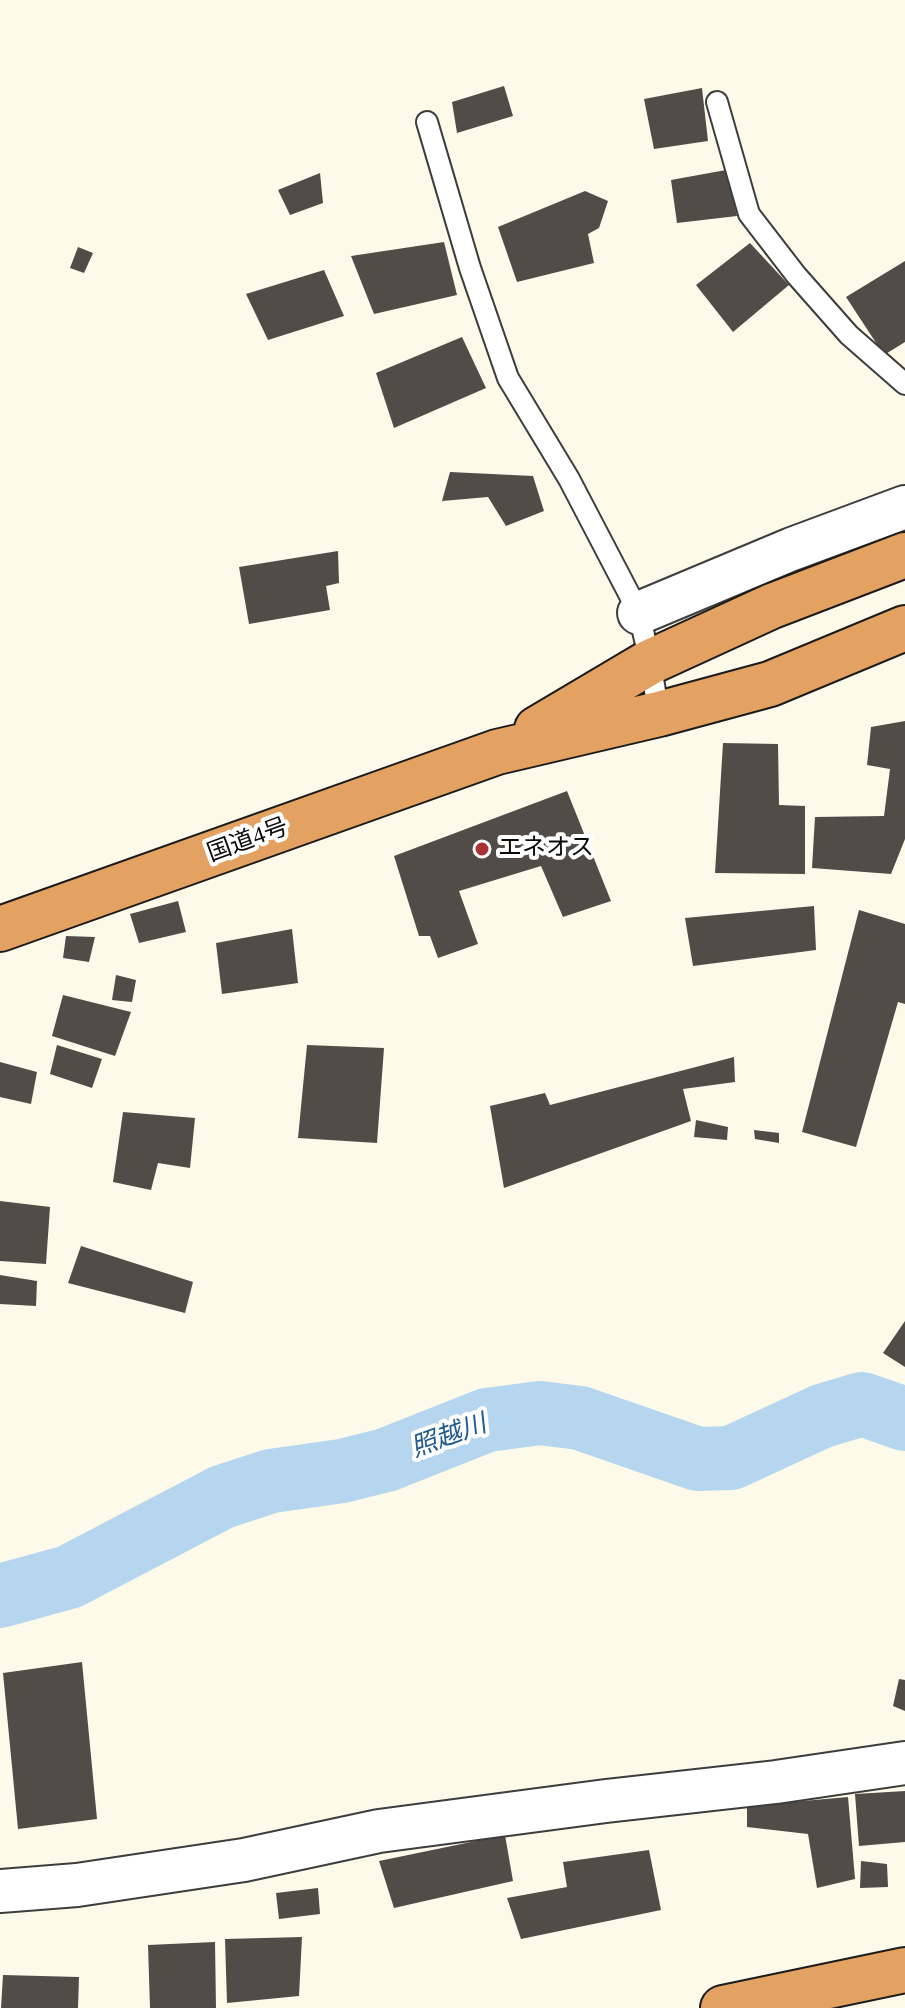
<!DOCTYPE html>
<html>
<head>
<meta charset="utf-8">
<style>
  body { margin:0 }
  canvas { display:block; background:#fdfaea }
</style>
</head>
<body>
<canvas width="905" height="2008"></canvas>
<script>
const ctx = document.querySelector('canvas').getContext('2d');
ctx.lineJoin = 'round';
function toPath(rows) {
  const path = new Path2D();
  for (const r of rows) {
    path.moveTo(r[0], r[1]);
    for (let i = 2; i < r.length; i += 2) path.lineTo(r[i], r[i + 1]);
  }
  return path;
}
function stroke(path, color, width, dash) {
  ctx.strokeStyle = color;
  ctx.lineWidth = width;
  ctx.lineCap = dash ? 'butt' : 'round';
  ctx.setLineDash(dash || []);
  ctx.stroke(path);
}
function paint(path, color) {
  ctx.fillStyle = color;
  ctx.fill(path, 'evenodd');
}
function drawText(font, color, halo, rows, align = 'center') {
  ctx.font = font + ' "Times New Roman","Noto Sans JP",serif';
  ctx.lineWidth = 8;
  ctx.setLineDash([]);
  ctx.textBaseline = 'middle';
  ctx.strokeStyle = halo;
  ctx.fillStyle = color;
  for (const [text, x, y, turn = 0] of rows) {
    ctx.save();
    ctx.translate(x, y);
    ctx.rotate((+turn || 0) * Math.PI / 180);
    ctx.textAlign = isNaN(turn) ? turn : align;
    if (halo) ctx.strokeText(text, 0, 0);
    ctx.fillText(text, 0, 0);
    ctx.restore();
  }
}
const river = toPath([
  [0,1596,69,1577,222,1497,271,1481,342,1471,386,1460,487,1420,540,1413,580,1418,698,1459,731,1458,822,1416,862,1404,905,1419]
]);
const building = toPath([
  [504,86,513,116,457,133,452,102],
  [702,88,708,141,654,149,644,99],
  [726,170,737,216,677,223,671,180],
  [320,173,323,203,290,215,278,190],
  [585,191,608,201,599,228,588,234,594,263,517,282,498,227],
  [444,242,457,295,374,314,351,256],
  [750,243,789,285,733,332,696,285],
  [78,247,93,253,84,273,70,268],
  [905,261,905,342,884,355,846,297],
  [324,270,344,316,268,340,246,294],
  [462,337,486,388,394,428,376,373],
  [450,472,533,476,544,511,506,526,488,497,442,501],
  [338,551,339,583,326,586,330,610,249,624,239,567],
  [905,721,905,839,891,874,812,868,815,817,884,816,890,769,867,765,871,727],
  [723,743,778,744,779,805,805,806,805,874,715,873],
  [567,791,611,901,563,917,541,866,459,891,478,944,438,958,430,936,419,936,394,856],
  [178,901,186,932,139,943,130,914],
  [814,906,816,950,693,966,685,918],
  [859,910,905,924,905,1004,898,1002,856,1147,802,1132],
  [292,929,298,983,222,994,216,943],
  [66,936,95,937,89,962,63,958],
  [116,975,136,980,132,1002,112,1000],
  [63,995,131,1012,115,1056,52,1036],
  [57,1045,102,1059,92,1088,50,1074],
  [307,1045,384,1048,377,1143,298,1138],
  [734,1057,735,1082,683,1089,691,1121,504,1188,490,1106,545,1093,550,1105],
  [0,1062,37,1072,31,1104,0,1097],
  [123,1112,195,1118,190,1168,158,1163,151,1190,113,1182],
  [696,1120,728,1127,727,1140,694,1137],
  [754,1130,779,1133,779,1143,755,1139],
  [0,1201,50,1207,46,1264,0,1261],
  [81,1246,193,1282,185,1313,68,1283],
  [0,1275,37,1281,36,1306,0,1304],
  [905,1321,905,1367,883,1353],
  [82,1662,97,1819,18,1829,3,1673],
  [899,1679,905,1680,905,1711,893,1706],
  [905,1791,905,1842,859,1846,855,1794],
  [848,1797,855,1879,817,1888,808,1834,747,1827,747,1806],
  [505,1835,513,1881,394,1908,379,1861],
  [649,1850,661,1910,521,1939,507,1898,567,1887,563,1862],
  [861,1861,887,1864,888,1887,860,1888],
  [318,1888,320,1914,279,1919,276,1893],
  [302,1937,299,1996,227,2003,225,1939],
  [215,1942,216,2008,150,2008,148,1945],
  [3,1975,79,1977,78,2008,1,2008]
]);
const lane = toPath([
  [717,102,749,214,796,275,849,335,905,384],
  [427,122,470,268,508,378,569,479,639,613,650,662,659,714]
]);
const street = toPath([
  [639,613,792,549,905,507],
  [0,1891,77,1885,244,1860,379,1831,606,1801,776,1782,905,1763]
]);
const highway = toPath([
  [537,729,650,662,772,606,905,555],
  [0,929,497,752,659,714,770,684,905,628],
  [723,2008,905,1970]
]);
const markers = [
  [482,849,8,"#a93334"]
];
const streetNames = [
  ["国道4号",248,841,-20]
];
const poiNames = [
  ["エネオス",498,849]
];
const waterNames = [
  ["照越川",449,1437,-20]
];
stroke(river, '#b5d6ee', 64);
paint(building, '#524c48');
stroke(lane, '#3d3d3d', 24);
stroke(street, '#3d3d3d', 46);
stroke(highway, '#1b1b1b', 48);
stroke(lane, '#fff', 20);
stroke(street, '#fff', 42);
stroke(highway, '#e3a261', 44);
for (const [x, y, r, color] of markers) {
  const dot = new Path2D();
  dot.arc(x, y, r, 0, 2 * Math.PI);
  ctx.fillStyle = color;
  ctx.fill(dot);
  stroke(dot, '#fff', 3);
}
drawText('24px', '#0a0a0a', '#fff', streetNames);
drawText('24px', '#0a0a0a', '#fff', poiNames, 'left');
drawText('italic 26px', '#235a8d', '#fff', waterNames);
</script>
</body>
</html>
